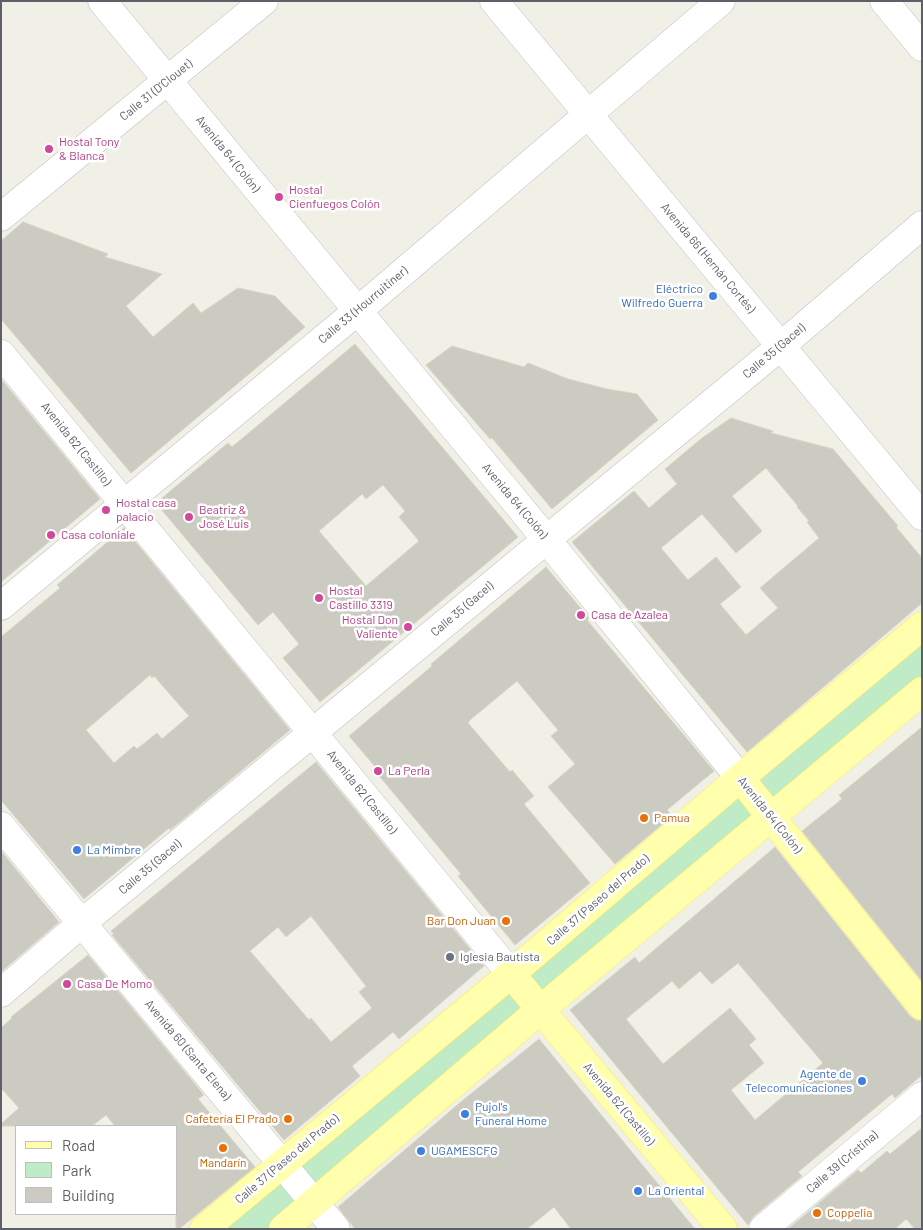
<!DOCTYPE html>
<html>
<head>
<meta charset="utf-8">
<style>
  body { margin:0 }
  #map { position:relative; width:923px; height:1230px; overflow:hidden; background:#f1f0e6; font-family:Barlow,sans-serif }
  canvas { display:block }
  .frame { position:absolute; inset:0; border:2px solid #5d6068; pointer-events:none }
  .legend { position:absolute; left:15px; top:1125px; width:162px; height:90px; box-sizing:border-box; background:#fff; border:1px solid #bebfc3; margin:0; padding:6px 9px; list-style:none; font-size:15px; color:#5d6068 }
  .legend li { display:flex; align-items:center; gap:10px; height:25px }
  .legend b { width:25px; border:1px solid #bebfc3 }
</style>
</head>
<body>
<div id="map">
<canvas width="923" height="1230"></canvas>
<div class="frame"></div>
<ul class="legend">
<li><b style="height:6px;background:#ffffad"></b>Road</li>
<li><b style="height:14px;background:#c0ebc7"></b>Park</li>
<li><b style="height:14px;background:#cccbc2"></b>Building</li>
</ul>
</div>
<script>
const ctx = document.querySelector('canvas').getContext('2d');
ctx.lineJoin = 'round';
function paint(path, color) {
  ctx.fillStyle = color;
  ctx.fill(path, 'evenodd');
}
function toPath(rows) {
  const path = new Path2D();
  for (const r of rows) {
    path.moveTo(r[0], r[1]);
    for (let i = 2; i < r.length; i += 2) path.lineTo(r[i], r[i + 1]);
  }
  return path;
}
function stroke(path, color, width, dash) {
  ctx.strokeStyle = color;
  ctx.lineWidth = width;
  ctx.lineCap = dash ? 'butt' : 'round';
  ctx.setLineDash(dash || []);
  ctx.stroke(path);
}
function drawText(font, color, halo, rows, align = 'center') {
  ctx.font = font + ' Barlow,sans-serif';
  ctx.lineWidth = 5;
  ctx.setLineDash([]);
  ctx.textBaseline = 'middle';
  ctx.strokeStyle = halo;
  ctx.fillStyle = color;
  for (const [text, x, y, turn = 0] of rows) {
    ctx.save();
    ctx.translate(x, y);
    ctx.rotate((+turn || 0) * Math.PI / 180);
    ctx.textAlign = isNaN(turn) ? turn : align;
    if (halo) ctx.strokeText(text, 0, 0);
    ctx.fillText(text, 0, 0);
    ctx.restore();
  }
}
const green = toPath([
  [922,640,922,680,765,809,270,1229,220,1229]
]);
const building = toPath([
  [23,222,108,254,105,257,162,274,126,306,153,337,193,303,201,313,238,288,275,296,305,327,131,473,1,319,1,241,23,222],
  [355,344,518,537,320,702,283,658,299,644,273,612,258,625,156,503,228,443,232,447,355,344],
  [383,485,405,511,399,517,419,541,366,586,319,531,362,494,366,499,383,485],
  [452,346,524,367,528,363,568,379,607,389,637,394,658,420,552,509,492,438,490,439,426,365,452,346],
  [1,379,100,499,1,582,1,379],
  [731,418,773,431,771,433,833,449,898,526,896,527,922,558,922,603,747,752,572,542,634,491,649,508,677,484,665,469,702,438,731,418],
  [766,468,798,506,797,507,809,521,807,522,819,538,760,588,778,608,746,635,720,604,741,587,716,557,688,580,661,548,702,514,736,553,762,531,732,496,766,468],
  [124,528,290,730,170,830,169,828,84,899,1,800,1,637,60,588,57,585,124,528],
  [150,675,152,678,154,676,189,716,162,739,157,733,137,749,134,746,114,763,86,730,150,675],
  [546,567,589,618,587,620,714,771,667,810,672,816,615,864,548,787,575,764,551,736,558,730,517,681,470,720,468,723,510,772,512,770,534,796,524,804,590,883,515,945,458,876,461,874,376,772,378,770,349,736,432,666,431,664,546,567],
  [922,727,922,981,802,831,842,799,839,795,922,727],
  [316,762,484,966,399,1039,393,1032,352,1066,360,1076,284,1140,112,935,114,934,111,931,316,762],
  [311,916,366,986,359,992,372,1008,331,1042,311,1018,309,1020,250,951,278,927,286,937,311,916],
  [775,847,910,1016,916,1020,922,1021,922,1075,895,1098,892,1094,798,1172,802,1176,753,1217,748,1225,570,1010,635,957,639,963,775,847],
  [738,963,823,1063,755,1120,731,1090,764,1063,749,1045,756,1039,730,1008,663,1064,626,1019,672,981,679,989,700,971,712,984,738,963],
  [1,851,59,922,1,972,1,851],
  [88,955,204,1095,198,1099,255,1167,179,1229,176,1229,176,1126,115,1126,106,1115,92,1126,1,1126,1,1124,19,1108,1,1088,1,1028,12,1018,11,1017,88,955],
  [539,1039,695,1229,571,1229,554,1207,527,1229,355,1229,338,1207,462,1101,539,1039],
  [922,1128,922,1229,915,1229,906,1219,895,1229,788,1229,858,1170,861,1173,887,1151,890,1154,922,1128]
]);
const minor = toPath([
  [102,1,547,540,740,778],
  [494,1,922,516],
  [884,1,922,47],
  [1,217,264,1],
  [1,354,511,974],
  [1,606,367,303,721,1],
  [1,826,336,1229],
  [1,993,82,923,781,346,922,225],
  [763,1229,922,1096]
]);
const major = toPath([
  [740,778,922,1006],
  [511,974,723,1229],
  [204,1229,511,974,740,778,922,626],
  [283,1229,541,1009,922,691]
]);
const markers = [
  [49,149,5,"#d1479c"],
  [279,197,5,"#d1479c"],
  [713,296,5,"#3f7fe0"],
  [106,510,5,"#d1479c"],
  [189,517,5,"#d1479c"],
  [51,535,5,"#d1479c"],
  [319,598,5,"#d1479c"],
  [581,615,5,"#d1479c"],
  [408,627,5,"#d1479c"],
  [378,771,5,"#d1479c"],
  [644,818,5,"#e8710a"],
  [77,850,5,"#3f7fe0"],
  [506,921,5,"#e8710a"],
  [450,957,5,"#6b7280"],
  [67,984,5,"#d1479c"],
  [862,1081,5,"#3f7fe0"],
  [465,1114,5,"#3f7fe0"],
  [288,1119,5,"#e8710a"],
  [223,1148,5,"#e8710a"],
  [421,1151,5,"#3f7fe0"],
  [638,1191,5,"#3f7fe0"],
  [817,1213,5,"#e8710a"]
];
const streetNames = [
  ["Calle 31 (D'Clouet)",156,90,-39],
  ["Avenida 64 (Colón)",228,154,51],
  ["Avenida 66 (Hernán Cortés)",708,258,50],
  ["Calle 33 (Hourruitiner)",363,305,-40],
  ["Calle 35 (Gacel)",774,351,-40],
  ["Avenida 62 (Castillo)",76,444,51],
  ["Avenida 64 (Colón)",515,501,50],
  ["Calle 35 (Gacel)",462,609,-40],
  ["Avenida 62 (Castillo)",362,792,51],
  ["Avenida 64 (Colón)",770,815,51],
  ["Calle 35 (Gacel)",150,867,-40],
  ["Calle 37 (Paseo del Prado)",598,900,-41],
  ["Avenida 60 (Santa Elena)",188,1050,50],
  ["Avenida 62 (Castillo)",619,1104,50],
  ["Calle 37 (Paseo del Prado)",287,1159,-40],
  ["Calle 39 (Cristina)",842,1162,-40]
];
const hotelNames = [
  ["Hostal Tony",59,142],
  ["& Blanca",59,156],
  ["Hostal",289,190],
  ["Cienfuegos Colón",289,204],
  ["Hostal casa",116,503],
  ["palacio",116,517],
  ["Beatriz &",199,510],
  ["José Luis",199,524],
  ["Casa coloniale",61,535],
  ["Hostal",329,591],
  ["Castillo 3319",329,605],
  ["Casa de Azalea",591,615],
  ["Hostal Don",398,620,"right"],
  ["Valiente",398,634,"right"],
  ["La Perla",388,771],
  ["Casa De Momo",77,984]
];
const shopNames = [
  ["Eléctrico",703,289,"right"],
  ["Wilfredo Guerra",703,303,"right"],
  ["La Mimbre",87,850],
  ["Agente de",852,1074,"right"],
  ["Telecomunicaciones",852,1088,"right"],
  ["Pujol's",475,1107],
  ["Funeral Home",475,1121],
  ["UGAMESCFG",431,1151],
  ["La Oriental",648,1191]
];
const foodNames = [
  ["Pamua",654,818],
  ["Bar Don Juan",496,921,"right"],
  ["Cafetería El Prado",278,1119,"right"],
  ["Mandarín",223,1163,"center"],
  ["Coppelia",827,1213]
];
const worshipNames = [
  ["Iglesia Bautista",460,957]
];
paint(green, '#c0ebc7');
paint(building, '#cccbc2');
stroke(building, '#d7d4c3', 1);
stroke(minor, '#bfc1c8', 29);
stroke(major, '#ffea51', 29);
stroke(minor, '#fff', 28);
stroke(major, '#ffffad', 28);
for (const [x, y, r, color] of markers) {
  const dot = new Path2D();
  dot.arc(x, y, r, 0, 2 * Math.PI);
  ctx.fillStyle = color;
  ctx.fill(dot);
  stroke(dot, '#fff', 2);
}
drawText('12px', '#5d6068', '#fff', streetNames);
drawText('12px', '#b23c85', '#fff', hotelNames, 'left');
drawText('12px', '#366cbe', '#fff', shopNames, 'left');
drawText('12px', '#c56008', '#fff', foodNames, 'left');
drawText('12px', '#5b616d', '#fff', worshipNames, 'left');
</script>
</body>
</html>
